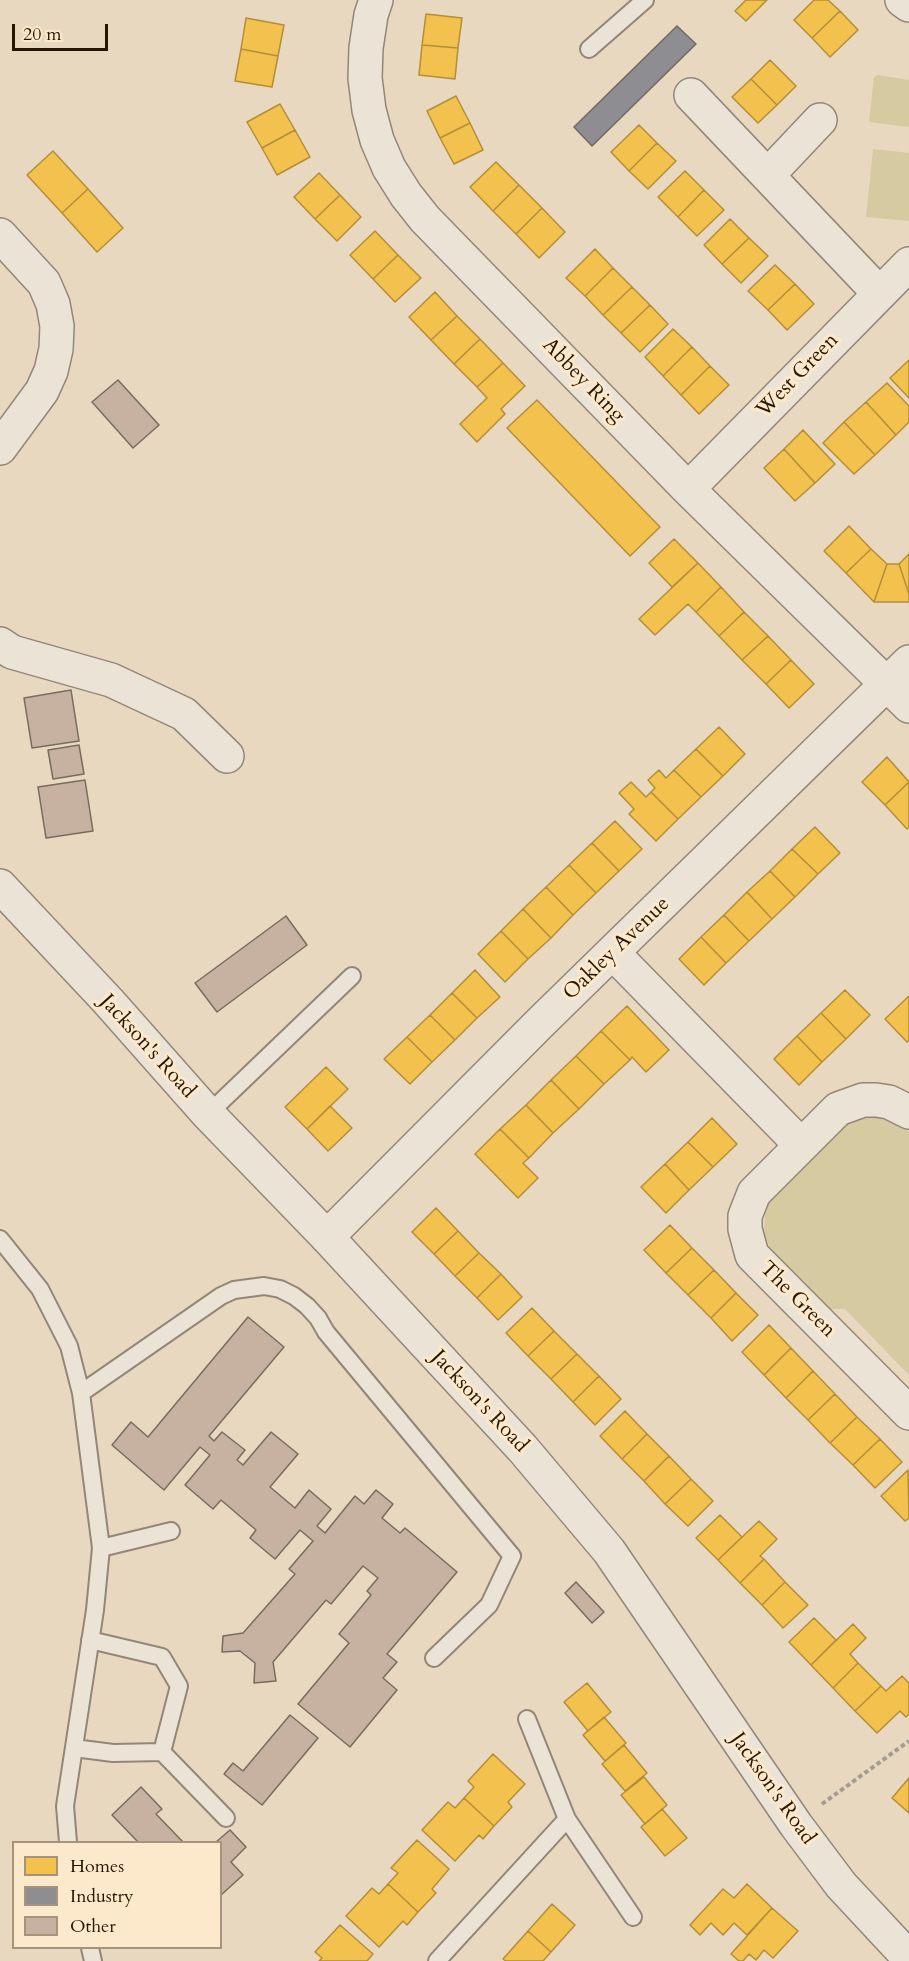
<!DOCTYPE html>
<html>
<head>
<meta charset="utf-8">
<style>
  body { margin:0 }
  #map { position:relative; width:909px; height:1961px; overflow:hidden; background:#e9d8c0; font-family:Cardo,serif }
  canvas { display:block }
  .legend { position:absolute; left:12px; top:1841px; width:210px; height:108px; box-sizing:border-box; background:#fce8cb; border:2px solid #a6947a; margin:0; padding:8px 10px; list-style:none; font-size:18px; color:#251600 }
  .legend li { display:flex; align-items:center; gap:12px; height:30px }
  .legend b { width:30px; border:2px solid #a6947a }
  .scale { position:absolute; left:12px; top:24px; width:96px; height:27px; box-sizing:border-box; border:3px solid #251600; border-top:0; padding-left:8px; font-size:18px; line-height:21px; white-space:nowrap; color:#251600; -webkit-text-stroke:4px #fce8cb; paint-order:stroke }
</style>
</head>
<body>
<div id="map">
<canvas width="909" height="1961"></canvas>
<ul class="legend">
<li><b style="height:16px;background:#f2c14e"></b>Homes</li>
<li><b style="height:16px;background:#8d8d92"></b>Industry</li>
<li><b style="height:16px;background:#c7b2a1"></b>Other</li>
</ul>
<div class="scale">20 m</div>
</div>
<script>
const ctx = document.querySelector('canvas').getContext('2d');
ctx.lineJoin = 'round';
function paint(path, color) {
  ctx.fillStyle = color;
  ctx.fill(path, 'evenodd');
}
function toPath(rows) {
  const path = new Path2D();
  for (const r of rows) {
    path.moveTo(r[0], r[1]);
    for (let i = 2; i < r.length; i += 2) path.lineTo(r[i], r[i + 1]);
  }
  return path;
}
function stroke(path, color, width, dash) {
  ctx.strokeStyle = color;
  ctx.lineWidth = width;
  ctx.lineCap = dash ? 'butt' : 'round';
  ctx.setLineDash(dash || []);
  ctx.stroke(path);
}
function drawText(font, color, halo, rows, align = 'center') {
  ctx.font = font + ' Cardo,serif';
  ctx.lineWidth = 6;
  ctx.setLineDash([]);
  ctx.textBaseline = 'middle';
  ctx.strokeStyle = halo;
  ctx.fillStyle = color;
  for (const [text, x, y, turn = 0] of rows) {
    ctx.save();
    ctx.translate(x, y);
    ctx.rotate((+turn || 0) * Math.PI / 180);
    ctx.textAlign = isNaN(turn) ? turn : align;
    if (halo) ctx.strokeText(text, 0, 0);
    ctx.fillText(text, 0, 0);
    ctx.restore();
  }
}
const green = toPath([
  [878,75,909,80,909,127,869,122,874,77],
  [873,149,909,153,909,221,866,217],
  [869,1117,886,1118,901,1125,909,1132,909,1375,845,1309,830,1309,770,1248,764,1233,765,1215,769,1202,778,1190,843,1124,856,1119]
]);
const homes = toPath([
  [746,0,767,0,746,21,735,11,746,0],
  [814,0,828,0,840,11,812,38,794,20,814,0],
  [840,11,858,30,830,57,812,38,840,11],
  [426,14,462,18,458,48,422,45,426,14],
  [246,18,284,25,278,56,241,49,246,18],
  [422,45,458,48,455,79,419,75,422,45],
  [241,49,278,56,272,87,235,81,241,49],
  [770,60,796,86,777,105,751,79,770,60],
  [751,79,777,105,758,123,732,97,751,79],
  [456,96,470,123,440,138,427,111,456,96],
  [280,104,295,130,262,148,247,122,280,104],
  [470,123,483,150,454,164,440,138,470,123],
  [639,125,657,143,629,171,611,152,639,125],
  [295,130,310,157,277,175,262,148,295,130],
  [657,143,676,161,648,189,629,171,657,143],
  [53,151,88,189,62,213,27,175,53,151],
  [496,162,519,185,493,211,470,187,496,162],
  [685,171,704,190,678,217,658,197,685,171],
  [319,173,340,195,315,219,294,197,319,173],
  [519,185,542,208,516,234,493,211,519,185],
  [88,189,123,228,97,252,62,213,88,189],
  [704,190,724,210,697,236,678,217,704,190],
  [340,195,361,217,337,241,315,219,340,195],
  [542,208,565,232,539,258,516,234,542,208],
  [730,219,749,238,722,264,704,245,730,219],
  [375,231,398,255,373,279,350,255,375,231],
  [749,238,768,256,741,283,722,264,749,238],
  [595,249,613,268,585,296,566,278,595,249],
  [398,255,421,278,395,302,373,279,398,255],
  [775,265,795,284,768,310,748,291,775,265],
  [613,268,632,287,603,315,585,296,613,268],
  [795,284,814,304,787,330,768,310,795,284],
  [632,287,650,305,621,333,603,315,632,287],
  [435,292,457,316,431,340,409,317,435,292],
  [650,305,668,324,640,352,621,333,650,305],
  [457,316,480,339,454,364,431,340,457,316],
  [673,329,692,347,663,376,645,357,673,329],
  [480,339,503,363,477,387,454,364,480,339],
  [692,347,710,366,681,395,663,376,692,347],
  [909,360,909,398,890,378,909,360],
  [503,363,525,386,501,409,505,414,477,442,460,424,487,398,477,387,503,363],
  [710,366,729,385,699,414,681,395,710,366],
  [887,383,909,406,909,422,896,435,866,402,887,383],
  [537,400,660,527,630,556,507,428,537,400],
  [866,402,896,435,875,455,844,422,866,402],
  [844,422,875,455,854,474,823,443,844,422],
  [803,430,835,464,815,483,784,449,803,430],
  [784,449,815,483,795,501,764,468,784,449],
  [849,526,871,549,846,573,824,551,849,526],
  [674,539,698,563,672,587,649,563,674,539],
  [871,549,887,564,874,602,846,573,871,549],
  [909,554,909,594,899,564,909,554],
  [698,563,721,587,696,612,688,604,655,635,639,619,698,563],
  [887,564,899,564,909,594,909,602,874,602,887,564],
  [721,587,744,612,719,636,696,612,721,587],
  [744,612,768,636,742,660,719,636,744,612],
  [768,636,791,660,766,684,742,660,768,636],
  [791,660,814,684,789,708,766,684,791,660],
  [719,727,745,754,723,776,696,749,719,727],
  [696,749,723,776,701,797,674,770,696,749],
  [887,757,909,782,885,805,862,782,887,757],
  [659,770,666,778,674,770,701,797,678,819,651,792,655,788,648,780,659,770],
  [631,782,646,797,651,792,678,819,656,841,629,814,634,809,619,793,631,782],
  [909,782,909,827,907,829,885,805,909,782],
  [615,821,642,849,619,871,592,843,615,821],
  [815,827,840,853,818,874,792,849,815,827],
  [592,843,619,871,596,893,569,865,592,843],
  [792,849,818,874,795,897,770,871,792,849],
  [569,865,596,893,573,915,546,887,569,865],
  [770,871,795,897,772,919,747,892,770,871],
  [546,887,573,915,551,938,523,909,546,887],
  [747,892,772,919,749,941,724,915,747,892],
  [523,909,551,938,528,959,501,931,523,909],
  [724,915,749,941,726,963,701,937,724,915],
  [501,931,528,959,505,982,478,954,501,931],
  [701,937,726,963,704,985,679,959,701,937],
  [475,970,500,997,477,1018,452,993,475,970],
  [845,990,870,1015,846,1039,821,1013,845,990],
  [452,993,477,1018,455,1040,430,1015,452,993],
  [909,996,909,1040,907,1042,885,1019,909,996],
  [627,1006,669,1050,646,1072,632,1057,630,1060,601,1031,627,1006],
  [821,1013,846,1039,822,1062,797,1036,821,1013],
  [430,1015,455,1040,432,1062,407,1037,430,1015],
  [601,1031,630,1060,604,1084,576,1056,601,1031],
  [797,1036,822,1062,799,1085,774,1059,797,1036],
  [407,1037,432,1062,410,1084,384,1059,407,1037],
  [576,1056,604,1084,579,1109,551,1080,576,1056],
  [326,1067,348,1089,307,1129,285,1107,326,1067],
  [551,1080,579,1109,553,1133,526,1105,551,1080],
  [526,1105,553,1133,529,1158,500,1129,526,1105],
  [330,1106,352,1128,328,1151,307,1129,330,1106],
  [712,1118,737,1144,713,1167,688,1142,712,1118],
  [500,1129,529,1158,523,1163,538,1178,518,1198,475,1154,500,1129],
  [688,1142,713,1167,689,1190,665,1164,688,1142],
  [665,1164,689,1190,666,1213,641,1187,665,1164],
  [436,1208,458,1231,434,1254,412,1232,436,1208],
  [670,1225,692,1248,666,1273,644,1250,670,1225],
  [458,1231,479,1253,455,1276,434,1254,458,1231],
  [692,1248,714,1270,688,1295,666,1273,692,1248],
  [479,1253,501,1274,477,1298,455,1276,479,1253],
  [714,1270,736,1293,711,1318,688,1295,714,1270],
  [501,1274,522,1297,498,1320,477,1298,501,1274],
  [736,1293,758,1315,732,1341,711,1318,736,1293],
  [532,1308,554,1331,528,1356,506,1333,532,1308],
  [769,1325,791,1348,764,1375,742,1352,769,1325],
  [554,1331,577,1354,551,1379,528,1356,554,1331],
  [791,1348,813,1371,786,1398,764,1375,791,1348],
  [577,1354,599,1376,573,1402,551,1379,577,1354],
  [813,1371,835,1394,808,1420,786,1398,813,1371],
  [599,1376,621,1399,595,1425,573,1402,599,1376],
  [835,1394,857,1417,830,1443,808,1420,835,1394],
  [625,1411,647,1434,622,1459,600,1436,625,1411],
  [857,1417,880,1439,853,1465,830,1443,857,1417],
  [647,1434,669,1456,644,1481,622,1459,647,1434],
  [880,1439,902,1462,875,1488,853,1465,880,1439],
  [669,1456,691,1479,665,1504,644,1481,669,1456],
  [908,1470,909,1518,905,1521,881,1496,908,1470],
  [691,1479,713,1501,688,1526,665,1504,691,1479],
  [720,1515,742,1537,718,1560,696,1538,720,1515],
  [759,1521,777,1539,760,1556,764,1559,740,1583,718,1560,759,1521],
  [764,1559,785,1582,762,1605,740,1583,764,1559],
  [785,1582,808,1605,783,1628,762,1605,785,1582],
  [814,1618,836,1640,811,1665,789,1642,814,1618],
  [853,1624,866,1638,850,1654,858,1663,833,1688,811,1665,853,1624],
  [858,1663,881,1686,855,1711,833,1688,858,1663],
  [902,1676,909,1683,909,1714,906,1717,900,1711,877,1733,855,1711,881,1686,886,1691,902,1676],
  [587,1683,611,1712,588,1731,564,1702,587,1683],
  [604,1717,626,1743,605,1761,583,1735,604,1717],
  [624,1745,647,1773,625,1791,602,1764,624,1745],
  [493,1754,525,1784,508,1802,512,1807,494,1826,464,1798,474,1787,468,1781,493,1754],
  [644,1777,667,1805,645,1824,621,1795,644,1777],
  [909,1778,909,1813,892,1798,909,1778],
  [464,1798,494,1826,483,1839,479,1835,455,1861,422,1830,448,1802,455,1808,464,1798],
  [662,1809,687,1838,665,1856,641,1827,662,1809],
  [417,1840,449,1869,432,1889,436,1893,418,1912,388,1884,398,1873,391,1868,417,1840],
  [388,1884,418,1912,407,1925,403,1921,379,1947,346,1916,372,1888,379,1894,388,1884],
  [747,1884,772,1908,747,1935,734,1923,723,1935,711,1923,700,1935,690,1925,723,1889,734,1898,747,1884],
  [552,1904,575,1925,551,1952,528,1931,552,1904],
  [772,1908,798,1931,773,1958,764,1950,756,1960,749,1954,743,1961,739,1961,731,1954,772,1908],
  [340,1925,373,1954,367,1961,319,1961,322,1958,315,1952,340,1925],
  [528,1931,551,1952,543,1961,506,1961,503,1959,528,1931]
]);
const industry = toPath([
  [677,26,696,44,592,146,574,127,677,26]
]);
const building = toPath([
  [118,380,159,425,133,448,92,402,118,380],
  [71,690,79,741,32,748,24,698,71,690],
  [79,745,84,774,53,779,48,750,79,745],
  [85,780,93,831,46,838,38,787,85,780],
  [286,916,307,945,217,1012,195,983,286,916],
  [248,1317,284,1347,209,1436,214,1441,222,1432,245,1450,237,1460,243,1465,271,1432,298,1454,270,1487,295,1508,309,1490,331,1509,317,1526,325,1533,355,1496,364,1504,376,1490,393,1504,382,1518,400,1533,405,1528,457,1572,387,1654,397,1662,383,1678,397,1690,350,1747,298,1704,349,1643,339,1634,371,1595,367,1591,378,1578,363,1566,331,1604,326,1600,273,1662,276,1681,254,1683,255,1663,240,1651,222,1652,223,1636,243,1633,295,1574,289,1569,313,1541,300,1530,275,1559,250,1538,256,1530,221,1500,213,1509,185,1485,210,1455,200,1447,164,1490,112,1445,131,1422,148,1437,248,1317],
  [576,1582,604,1612,592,1623,565,1593,576,1582],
  [290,1715,318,1738,262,1805,224,1774,233,1763,243,1771,290,1715],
  [141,1787,162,1809,156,1814,183,1842,138,1842,112,1815,141,1787],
  [230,1830,246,1847,231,1862,243,1875,220,1896,220,1842,216,1842,230,1830]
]);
const path = toPath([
  [822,1804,909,1741]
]);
const service = toPath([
  [589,49,645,0],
  [208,1114,352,976],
  [0,1239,40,1289,69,1346,81,1393,101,1548,95,1610,65,1806,68,1842],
  [81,1393,221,1296,234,1290,264,1286,280,1289,294,1296,307,1306,318,1318,326,1332,512,1556,489,1605,434,1658],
  [101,1548,171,1531],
  [527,1719,567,1819,633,1917],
  [74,1748,113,1753,162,1752,179,1686,162,1657,90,1640],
  [162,1752,226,1818],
  [90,1948,93,1961],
  [437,1961,567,1819]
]);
const minor = toPath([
  [376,0,371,15,366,48,365,78,369,110,377,140,389,168,406,195,425,219,688,489,909,706],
  [902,0,909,5],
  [691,95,879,293],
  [768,175,820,120],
  [0,235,44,283,53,304,57,326,56,349,51,371,42,391,0,448],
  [688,489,909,264],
  [0,644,12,652,111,680,184,714,227,756],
  [613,953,801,1145],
  [909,1112,889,1102,876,1100,863,1100,838,1109,754,1193,745,1216,745,1229,752,1255,909,1413],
  [327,1237,541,1022,909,662]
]);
const tertiary = toPath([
  [0,886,108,1001,208,1114,327,1237,523,1449,609,1551,796,1825,841,1885,909,1958]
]);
const streetNames = [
  ["West Green",798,376,-46],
  ["Abbey Ring",583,381,46],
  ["Oakley Avenue",617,949,-44],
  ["Jackson's Road",147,1047,48],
  ["The Green",797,1300,45],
  ["Jackson's Road",479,1402,47],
  ["Jackson's Road",772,1789,55]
];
paint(green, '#d5caa0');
paint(homes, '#f2c14e');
stroke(homes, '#b48e37', 1.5);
paint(industry, '#8d8d92');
stroke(industry, '#6e6966', 1.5);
paint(building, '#c7b2a1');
stroke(building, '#776c5d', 1.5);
stroke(service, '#928777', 20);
stroke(minor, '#928777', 36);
stroke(tertiary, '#928777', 36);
stroke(path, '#a49c90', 4, [4.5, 3]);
stroke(service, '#ece3d7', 16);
stroke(minor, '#ece3d7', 33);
stroke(tertiary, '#ece3d7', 33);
drawText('21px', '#251600', '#fce8cb', streetNames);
</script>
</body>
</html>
